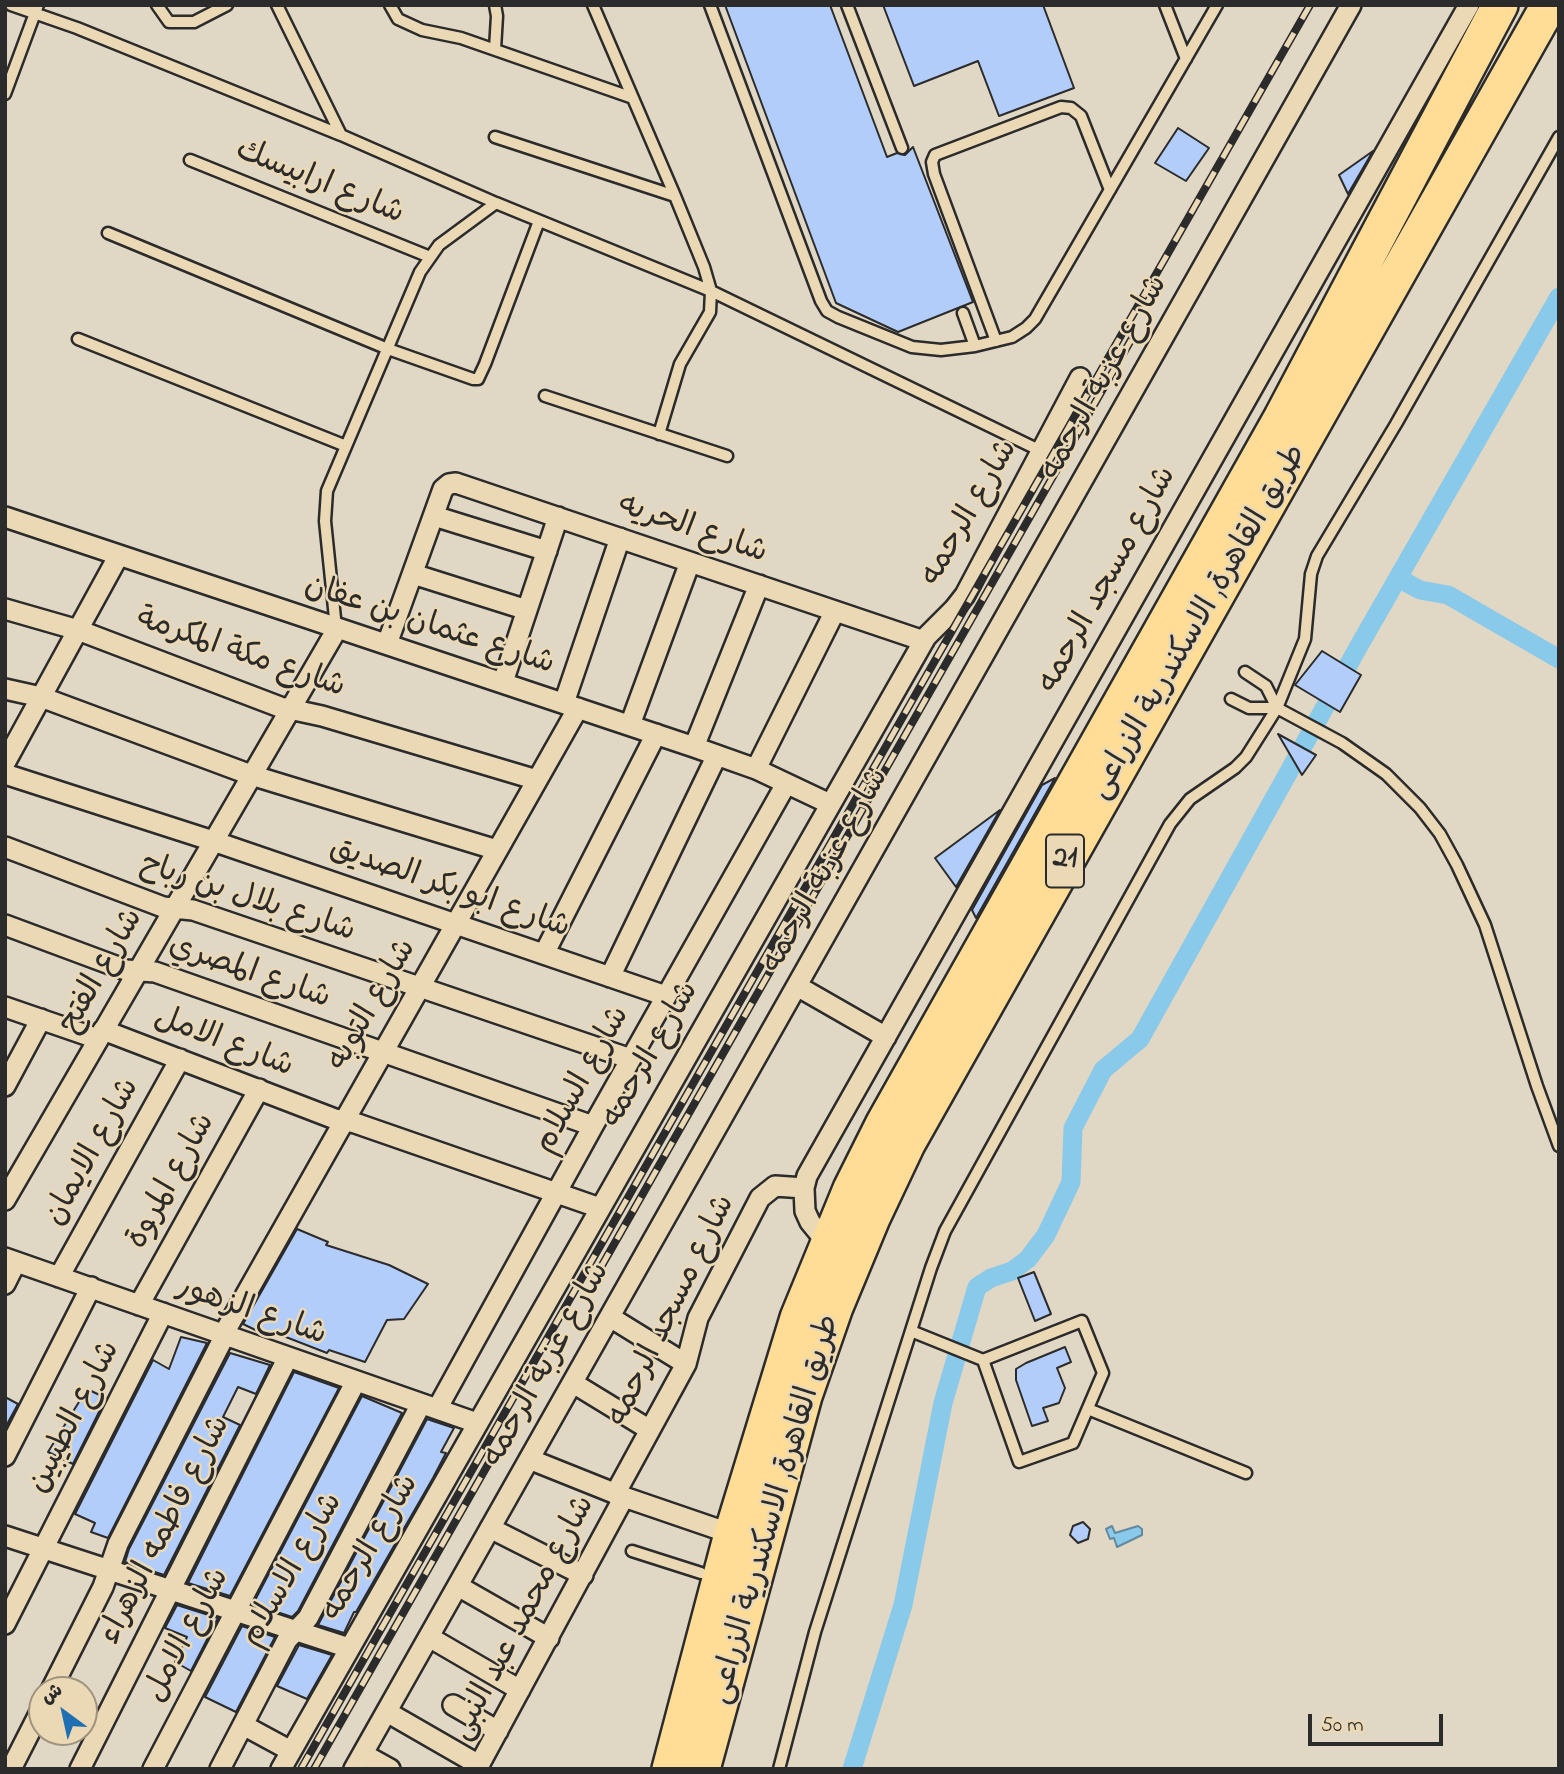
<!DOCTYPE html>
<html>
<head>
<meta charset="utf-8">
<style>
  body { margin:0 }
  #map { position:relative; width:1564px; height:1774px; overflow:hidden; background:#e0d7c4; font-family:"Indie Flower","Playpen Sans Arabic",sans-serif }
  canvas { display:block }
  .frame { position:absolute; inset:0; border:7px solid #2b2b2b; pointer-events:none }
  .north { position:absolute; left:28px; top:1676px; width:70px; height:70px; box-sizing:border-box; background:#ebd9b6; border:2px solid #9e937e; border-radius:50%; rotate:327deg; font-size:19px; font-weight:700; line-height:28px; text-align:center; color:#2b2b2b }
  .north::after { content:''; display:block; margin:auto; width:24px; height:32px; background:#1f6fb2; clip-path:polygon(50% 0,100% 100%,50% 72%,0 100%) }
  .scale { position:absolute; left:1308px; top:1714px; width:135px; height:32px; box-sizing:border-box; border:4px solid #2b2b2b; border-top:0; padding-left:9px; font-size:21px; line-height:24px; white-space:nowrap; color:#2b2b2b; -webkit-text-stroke:5px #ebd9b6; paint-order:stroke }
</style>
</head>
<body>
<div id="map">
<canvas width="1564" height="1774"></canvas>
<div class="frame"></div>
<div class="north">ش</div>
<div class="scale">50 m</div>
</div>
<script>
const ctx = document.querySelector('canvas').getContext('2d');
ctx.lineJoin = 'round';
function paint(path, color) {
  ctx.fillStyle = color;
  ctx.fill(path, 'evenodd');
}
function toPath(rows) {
  const path = new Path2D();
  for (const r of rows) {
    path.moveTo(r[0], r[1]);
    for (let i = 2; i < r.length; i += 2) path.lineTo(r[i], r[i + 1]);
  }
  return path;
}
function stroke(path, color, width, dash) {
  ctx.strokeStyle = color;
  ctx.lineWidth = width;
  ctx.lineCap = dash ? 'butt' : 'round';
  ctx.setLineDash(dash || []);
  ctx.stroke(path);
}
function drawText(font, color, halo, rows, align = 'center') {
  ctx.font = font + ' "Indie Flower","Playpen Sans Arabic",sans-serif';
  ctx.lineWidth = 5;
  ctx.setLineDash([]);
  ctx.textBaseline = 'middle';
  ctx.strokeStyle = halo;
  ctx.fillStyle = color;
  for (const [text, x, y, turn = 0] of rows) {
    ctx.save();
    ctx.translate(x, y);
    ctx.rotate((+turn || 0) * Math.PI / 180);
    ctx.textAlign = isNaN(turn) ? turn : align;
    if (halo) ctx.strokeText(text, 0, 0);
    ctx.fillText(text, 0, 0);
    ctx.restore();
  }
}
const water = toPath([
  [1112,1526,1115,1533,1138,1526,1142,1529,1142,1535,1117,1547,1114,1538,1110,1539,1106,1529,1112,1526]
]);
const canal = toPath([
  [1398,578,1420,590,1448,595,1559,659],
  [852,1769,903,1605,943,1403,977,1287,991,1278,1012,1271,1028,1259,1046,1235,1071,1182,1073,1128,1103,1070,1140,1039,1360,644,1559,297]
]);
const building = toPath([
  [725,5,830,5,887,157,897,153,905,155,913,147,973,302,898,332,836,303,725,5],
  [883,5,1043,5,1074,88,999,116,978,61,914,86,883,5],
  [1178,128,1209,148,1186,181,1155,163,1178,128],
  [1373,151,1348,194,1339,175,1373,151],
  [1322,651,1361,675,1340,712,1295,685,1322,651],
  [1278,734,1316,755,1302,775,1278,734],
  [1055,778,976,918,972,910,1042,785,1055,778],
  [1000,810,956,887,935,858,1000,810],
  [297,1229,328,1242,326,1245,389,1265,428,1284,404,1319,387,1320,365,1362,329,1350,327,1353,273,1332,270,1337,243,1324,297,1229],
  [1034,1272,1051,1314,1035,1321,1018,1278,1034,1272],
  [181,1337,207,1343,108,1538,91,1532,95,1523,75,1514,153,1360,169,1369,181,1337],
  [1065,1347,1071,1362,1057,1368,1065,1388,1059,1403,1043,1408,1048,1421,1032,1426,1016,1380,1016,1369,1026,1363,1065,1347],
  [230,1353,270,1365,256,1394,238,1387,223,1417,240,1425,164,1575,125,1562,129,1549,230,1353],
  [294,1372,339,1388,230,1596,188,1583,294,1372],
  [87,1389,106,1398,73,1464,48,1452,87,1389],
  [362,1396,402,1413,298,1611,292,1617,253,1604,362,1396],
  [5,1397,18,1404,5,1428,5,1397],
  [427,1419,454,1428,441,1452,446,1453,433,1478,356,1612,354,1612,344,1633,318,1625,427,1419],
  [1083,1522,1090,1529,1088,1539,1078,1543,1070,1535,1073,1526,1083,1522],
  [177,1605,218,1618,191,1671,175,1662,187,1637,165,1628,177,1605],
  [242,1626,275,1637,236,1712,205,1697,242,1626],
  [299,1645,332,1655,307,1699,277,1686,299,1645]
]);
const lane = toPath([
  [11,5,77,28,341,135,496,203,711,291,1041,451],
  [157,5,169,22,194,22,227,5],
  [277,5,341,135],
  [390,5,398,19,422,30,461,38,633,98],
  [593,5,675,196,704,267,711,291,710,312,680,364,659,434],
  [710,5,821,301,827,311,838,317,912,347,941,350,975,346,1012,337,1026,328,1035,319,1217,5],
  [847,5,902,148],
  [1165,5,1186,59],
  [495,49,497,16,495,5],
  [5,94,38,5],
  [495,137,675,196],
  [190,160,430,257],
  [108,233,388,349,473,379,478,379,485,364,539,221],
  [963,313,975,346],
  [78,339,346,446],
  [996,341,934,174,932,162,935,155,1061,107,1071,108,1081,116,1110,190],
  [545,396,727,456],
  [336,628,325,521,327,491,420,272,439,245,496,203],
  [1245,672,1266,686,1277,708],
  [1231,699,1249,708,1277,708,1342,743,1386,774,1420,808,1440,834,1457,865,1485,925,1537,1086,1559,1146],
  [911,1331,983,1360,1082,1321,1103,1373,1073,1443,1019,1462,983,1360],
  [1088,1409,1246,1473],
  [632,1551,701,1573],
  [779,1769,815,1632,931,1268,945,1231,1170,824,1190,799,1235,768,1246,757,1277,708,1305,639,1311,574,1317,556,1396,424,1559,137]
]);
const street = toPath([
  [434,516,547,551],
  [5,517,694,747,756,769,830,804],
  [413,574,527,610],
  [5,609,78,630,280,707,322,716,537,780],
  [387,644,443,489,449,484,456,483,924,641],
  [503,682,558,517],
  [5,689,41,697,251,775,497,850],
  [564,703,620,538],
  [630,725,690,562],
  [694,747,759,585],
  [5,763,119,555],
  [756,769,835,611],
  [5,774,213,841,666,996],
  [5,847,163,907,193,910,631,1059],
  [5,925,126,970,155,972,593,1126],
  [544,954,656,734],
  [610,977,717,755],
  [797,986,886,1037],
  [5,1007,98,1039],
  [103,1030,335,1119,355,1123,600,1208],
  [5,1086,41,1019],
  [5,1200,337,629],
  [828,1244,810,1222,805,1211,804,1188,807,1176,1469,5],
  [5,1258,477,1423],
  [59,1277,180,1059],
  [5,1284,16,1262],
  [139,1305,259,1089],
  [610,1317,686,1364],
  [223,1335,578,708],
  [573,1383,650,1430],
  [437,1409,593,1126,786,784],
  [5,1456,91,1287],
  [529,1459,624,1497,732,1534],
  [615,1494,686,1364,698,1318,760,1198,775,1186,804,1188],
  [490,1528,583,1575],
  [5,1536,349,1648],
  [458,1586,549,1638],
  [5,1624,163,1313],
  [429,1637,520,1690],
  [51,1690,103,1587,118,1544,225,1335],
  [453,1705,498,1731],
  [387,1712,479,1765],
  [243,1725,291,1751],
  [363,1754,390,1769],
  [11,1769,42,1708],
  [80,1769,288,1357],
  [153,1769,356,1381],
  [220,1769,287,1640,308,1618,421,1404],
  [281,1769,926,637,954,609,965,595,1080,378],
  [354,1769,1351,5],
  [477,1769,624,1497]
]);
const highway = toPath([
  [670,1769,732,1534,798,1318,851,1189,884,1123,1282,417,1500,5],
  [702,1769,804,1396,835,1307,872,1218,907,1144,1549,5]
]);
const rail = toPath([
  [601,1267,1131,340],
  [301,1769,1310,5],
  [314,1769,490,1461]
]);
const shields = [
  [1065,861,38]
];
const shieldNames = [
  ["21",1065,861]
];
const streetNames = [
  ["شارع ارابيسك",319,184,22],
  ["شارع عزبة الرحمه",1106,379,-61],
  ["شارع الرحمه",971,514,-60],
  ["شارع الحريه",692,531,19],
  ["شارع مسجد الرحمه",1109,581,-61],
  ["طريق القاهرة, الاسكندرية الزراعى",1200,623,-60],
  ["شارع عثمان بن عفان",429,627,18],
  ["شارع مكة المكرمة",240,655,19],
  ["شارع عزبة الرحمه",827,872,-61],
  ["شارع ابو بكر الصديق",449,890,19],
  ["شارع بلال بن رباح",247,900,18],
  ["شارع الفتح",103,972,-60],
  ["شارع المصري",249,974,19],
  ["شارع التوبه",374,1006,-60],
  ["شارع الامل",223,1044,21],
  ["شارع الرحمه",652,1056,-60],
  ["شارع السلام",584,1081,-61],
  ["شارع الايمان",94,1153,-61],
  ["شارع المروة",173,1182,-61],
  ["شارع مسجد الرحمه",673,1312,-64],
  ["شارع الزهور",251,1313,19],
  ["شارع عزبة الرحمه",548,1366,-61],
  ["شارع الطيبين",76,1418,-63],
  ["طريق القاهرة, الاسكندرية الزراعى",777,1510,-74],
  ["شارع فاطمه الزهراء",167,1531,-63],
  ["شارع الرحمه",372,1549,-60],
  ["شارع الاسلام",294,1571,-60],
  ["شارع محمد عبد النبى",525,1619,-62],
  ["شارع الامل",189,1636,-62]
];
paint(water, '#89c9ea');
stroke(water, '#638a9e', 2);
stroke(canal, '#89c9ea', 19);
paint(building, '#b3cdfb');
stroke(building, '#2b2b2b', 2);
stroke(lane, '#2b2b2b', 15);
stroke(street, '#2b2b2b', 24);
stroke(highway, '#2b2b2b', 40);
stroke(lane, '#ebd9b6', 10);
stroke(street, '#ebd9b6', 19);
stroke(highway, '#ffdd96', 35);
stroke(rail, '#2b2b2b', 8);
stroke(rail, '#ebd9b6', 5, [16]);
for (const [x, y, w] of shields) {
  const box = new Path2D();
  box.roundRect(x - w / 2, y - 26.5, w, 53, 5);
  ctx.fillStyle = '#ebd9b6';
  ctx.fill(box);
  stroke(box, '#2b2b2b', 2);
}
drawText('bold 30px', '#2b2b2b', null, shieldNames);
drawText('32px', '#2b2b2b', '#ebd9b6', streetNames);
</script>
</body>
</html>
